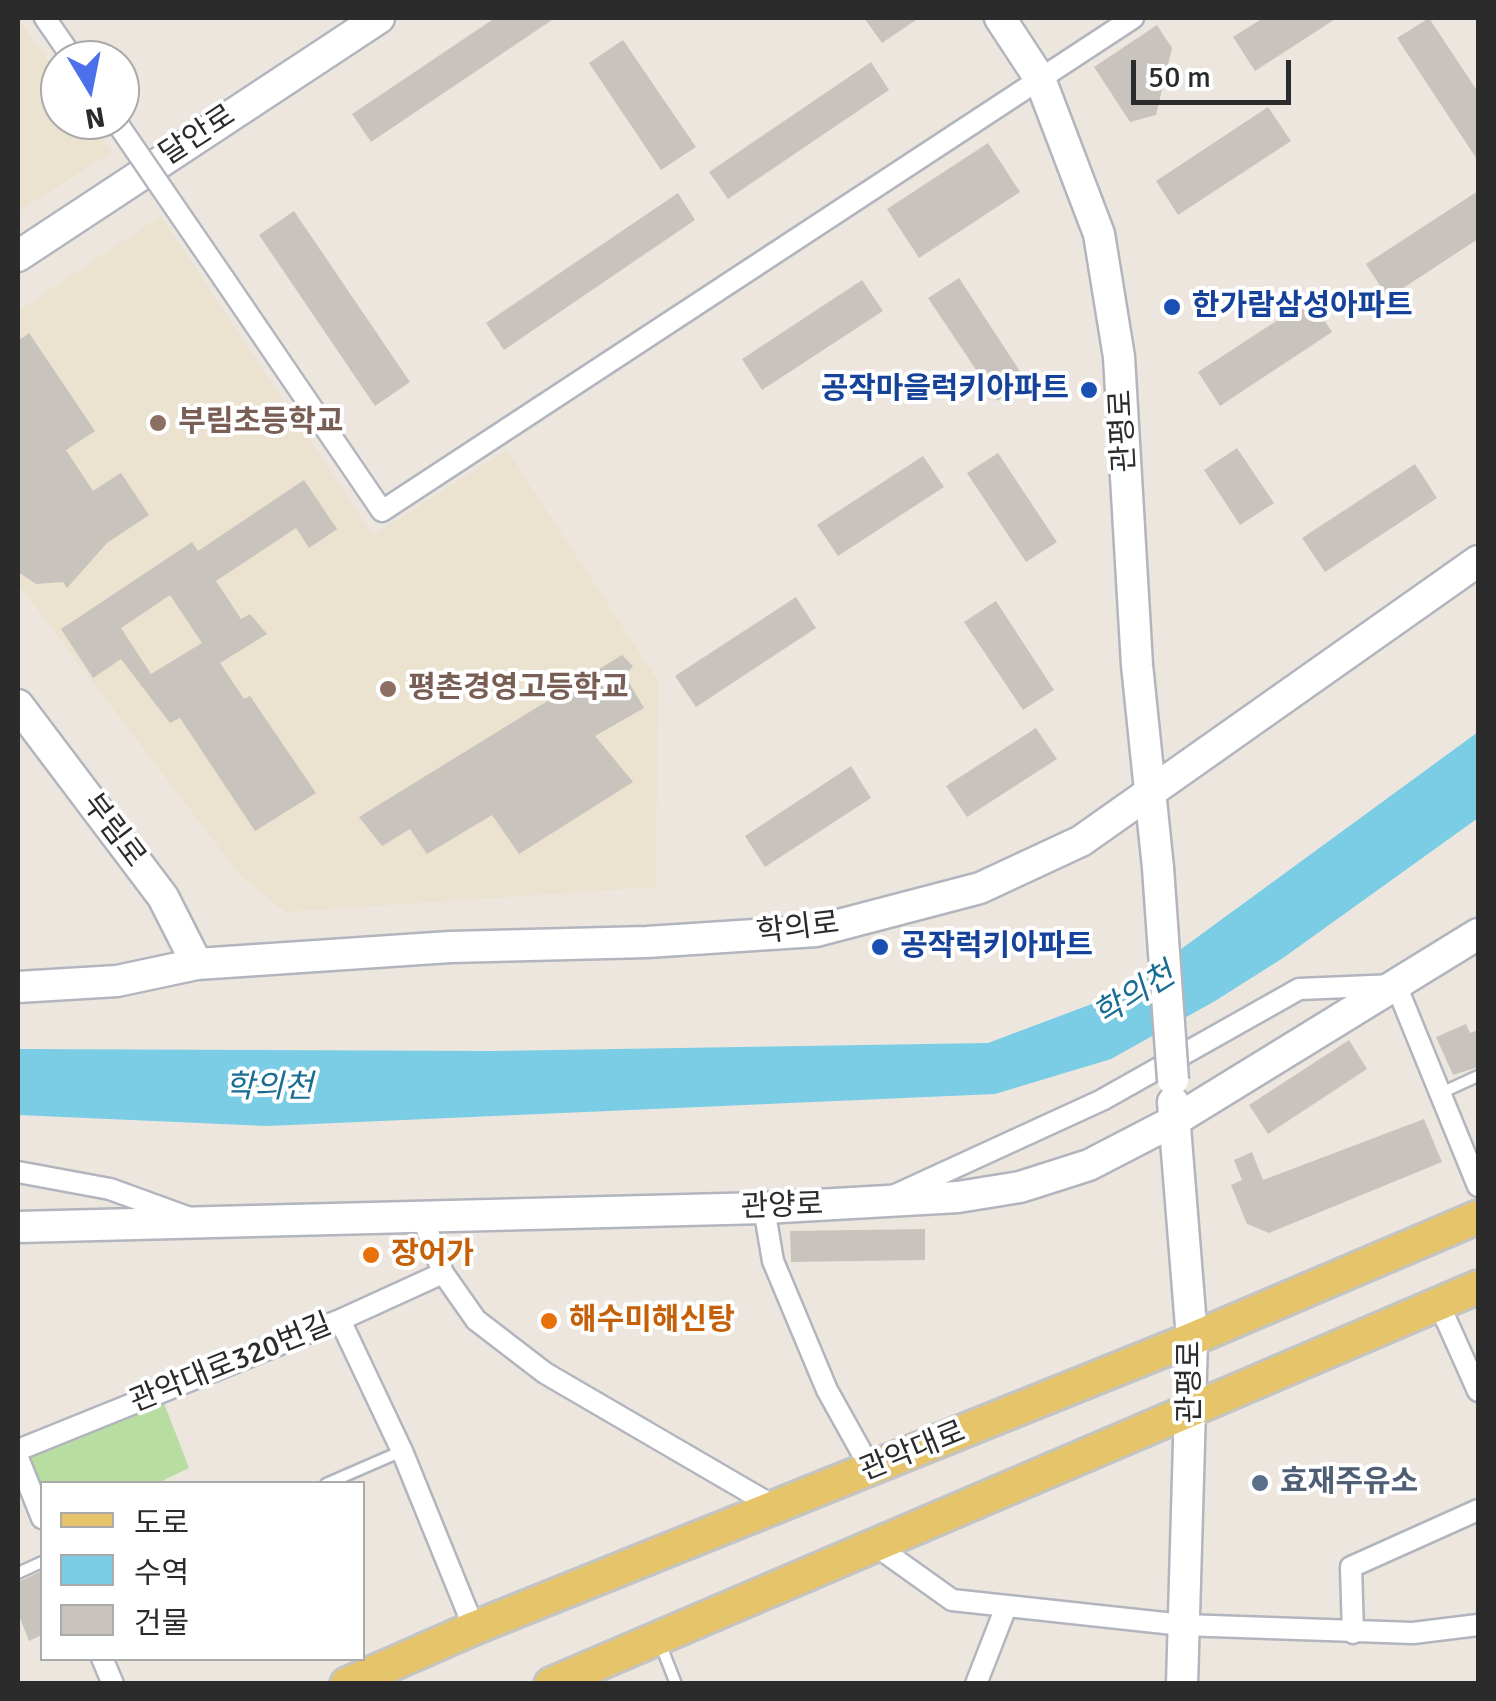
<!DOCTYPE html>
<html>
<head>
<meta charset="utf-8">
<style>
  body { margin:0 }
  #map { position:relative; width:1496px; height:1701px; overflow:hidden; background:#ece6df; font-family:Signika,"Noto Sans KR",sans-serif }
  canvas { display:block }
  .frame { position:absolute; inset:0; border:20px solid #2b2b2b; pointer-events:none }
  .legend { position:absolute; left:40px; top:1481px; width:325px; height:180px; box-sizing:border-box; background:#fff; border:2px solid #aaa; margin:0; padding:12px 18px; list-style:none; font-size:30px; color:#2b2b2b }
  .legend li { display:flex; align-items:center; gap:20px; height:50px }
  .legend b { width:50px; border:2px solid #aaa }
  .north { position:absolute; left:40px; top:40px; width:100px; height:100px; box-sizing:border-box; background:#fff; border:2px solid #aaa; border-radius:50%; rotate:170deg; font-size:28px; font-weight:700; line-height:40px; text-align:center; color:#2b2b2b }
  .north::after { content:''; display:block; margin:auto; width:35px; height:45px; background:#4c70ec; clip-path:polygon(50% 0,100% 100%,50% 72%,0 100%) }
  .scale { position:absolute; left:1131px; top:60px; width:160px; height:45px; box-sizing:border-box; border:5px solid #2b2b2b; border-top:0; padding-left:12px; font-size:30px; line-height:35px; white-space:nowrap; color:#2b2b2b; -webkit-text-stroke:8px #fff; paint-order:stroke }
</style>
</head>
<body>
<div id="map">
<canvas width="1496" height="1701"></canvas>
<div class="frame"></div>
<ul class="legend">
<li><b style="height:12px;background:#e6c46a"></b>도로</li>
<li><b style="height:28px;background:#7acde5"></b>수역</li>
<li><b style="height:28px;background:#c8c4bd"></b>건물</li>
</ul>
<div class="north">N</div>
<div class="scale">50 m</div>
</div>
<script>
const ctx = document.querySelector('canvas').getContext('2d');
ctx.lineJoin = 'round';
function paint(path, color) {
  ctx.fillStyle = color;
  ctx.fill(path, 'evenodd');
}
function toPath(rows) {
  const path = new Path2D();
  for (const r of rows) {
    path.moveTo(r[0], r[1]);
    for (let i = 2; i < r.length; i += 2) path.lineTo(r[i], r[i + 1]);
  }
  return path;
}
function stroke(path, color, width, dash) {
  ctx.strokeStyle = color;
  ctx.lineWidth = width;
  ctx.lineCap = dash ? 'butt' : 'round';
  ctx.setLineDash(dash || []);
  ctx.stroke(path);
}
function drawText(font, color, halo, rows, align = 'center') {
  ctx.font = font + ' Signika,"Noto Sans KR",sans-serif';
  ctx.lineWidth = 8;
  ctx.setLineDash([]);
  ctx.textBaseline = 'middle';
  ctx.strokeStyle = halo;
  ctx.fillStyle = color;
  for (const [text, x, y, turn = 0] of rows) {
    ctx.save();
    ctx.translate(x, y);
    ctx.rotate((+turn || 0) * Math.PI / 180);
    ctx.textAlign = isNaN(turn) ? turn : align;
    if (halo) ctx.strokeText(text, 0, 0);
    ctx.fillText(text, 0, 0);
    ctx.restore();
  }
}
const education = toPath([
  [18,18,60,77,60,120,90,120,112,152,18,212],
  [161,216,373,535,507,450,658,681,656,887,285,912,240,875,18,584,18,311]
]);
const green = toPath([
  [162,1398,189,1468,158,1483,42,1484,42,1505,25,1451]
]);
const water = toPath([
  [1478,732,1478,818,1283,958,1215,1001,1111,1059,995,1094,267,1126,18,1115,20,1049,493,1051,988,1043,1121,993]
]);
const building = toPath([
  [495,18,555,18,371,142,352,114],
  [864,18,919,18,882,43],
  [1263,18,1337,18,1255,71,1233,37],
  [1429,18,1478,92,1478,161,1397,38],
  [1157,25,1172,48,1156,115,1130,122,1094,67],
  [623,40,696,147,661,170,589,63],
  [871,62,889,90,728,199,709,172],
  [1268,107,1291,141,1178,215,1156,181],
  [988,143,1020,192,919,258,887,209],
  [1478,191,1478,239,1388,298,1366,264],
  [678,193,695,220,504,350,486,323],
  [294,211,410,382,375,406,259,235],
  [959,278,1027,382,997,401,928,298],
  [862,280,883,311,762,390,742,359],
  [1310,299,1332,332,1220,406,1198,372],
  [29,333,95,431,66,450,93,491,121,473,149,515,107,543,67,588,63,582,36,584,18,572,18,341],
  [1237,448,1274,503,1240,525,1204,470],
  [998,453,1057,542,1026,562,967,473],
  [923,456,944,487,838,556,817,525],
  [1415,464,1437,498,1325,572,1302,538],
  [304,480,337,529,309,548,296,528,216,581,241,619,250,614,267,634,220,663,244,699,250,696,316,793,255,831,180,718,170,723,121,659,93,678,61,629,192,542,198,551],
  [170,595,202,643,151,674,121,628],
  [796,597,816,628,696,707,675,676],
  [996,601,1054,690,1023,710,964,622],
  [622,655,633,666,625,676,644,708,595,736,633,782,519,854,492,815,427,854,410,829,382,846,359,817],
  [1036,728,1057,759,967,817,946,786],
  [851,766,871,798,765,867,745,836],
  [1466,1024,1470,1033,1478,1030,1478,1067,1453,1075,1436,1037],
  [1349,1040,1367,1069,1268,1134,1249,1105],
  [1424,1119,1442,1162,1269,1233,1247,1224,1231,1185,1242,1180,1234,1160,1252,1152,1263,1180],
  [925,1229,925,1260,791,1262,790,1231],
  [42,1571,42,1635,29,1641,18,1613,18,1582]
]);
const lane = toPath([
  [1441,1093,1478,1076],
  [326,1484,402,1451],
  [18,1573,42,1562],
  [660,1643,676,1684]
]);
const street = toPath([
  [45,18,74,60],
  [224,279,382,511,1133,18],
  [18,1172,110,1189,187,1217],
  [895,1195,1102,1100,1299,989,1396,985,1478,1186],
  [764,1208,773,1261,827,1390,871,1469],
  [422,1216,443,1273,476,1320,545,1373,775,1507],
  [1439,1304,1478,1391],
  [340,1320,402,1451,474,1628],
  [18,1450,340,1320,443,1273],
  [18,1458,42,1518],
  [875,1545,952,1600,1183,1625,1413,1633,1478,1625],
  [1353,1633,1351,1567,1478,1510],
  [102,1658,113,1684],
  [976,1684,1006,1607]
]);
const secondary = toPath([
  [1000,18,1040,79,1099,234,1119,357,1137,665,1158,868],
  [18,256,379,18],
  [18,705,163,897,197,964],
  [18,987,117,981,197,964,450,947,647,942,816,931,980,888,1081,841,1478,561],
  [1173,1102,1192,1339,1182,1684],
  [18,1227,764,1208,958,1197,1020,1187,1089,1165,1174,1121,1478,934]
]);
const primary = toPath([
  [347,1684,474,1628,1192,1339,1478,1217],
  [551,1684,1478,1287]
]);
const streetBridge = toPath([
  [115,120,224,279]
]);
const secondaryBridge = toPath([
  [1158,868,1173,1080]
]);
const markers = [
  [1172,307,10,"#1a4fb4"],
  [1089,390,10,"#1a4fb4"],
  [158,423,10,"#8d6e63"],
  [388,689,10,"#8d6e63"],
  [880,947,10,"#1a4fb4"],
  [371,1255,10,"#e8710a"],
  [549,1321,10,"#e8710a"],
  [1260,1483,10,"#5c6f8a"]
];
const streetNames = [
  ["달안로",198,136,-33],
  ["관평로",1124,431,-93],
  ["부림로",113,831,53],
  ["학의로",798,929,-7],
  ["관양로",782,1207,-2],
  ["관악대로320번길",231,1364,-22],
  ["관평로",1191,1382,-90],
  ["관악대로",913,1452,-22]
];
const transitNames = [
  ["한가람삼성아파트",1192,307],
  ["공작마을럭키아파트",1069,390,"right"],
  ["공작럭키아파트",900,947]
];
const educationNames = [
  ["부림초등학교",178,423],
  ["평촌경영고등학교",408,689]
];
const foodNames = [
  ["장어가",391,1255],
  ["해수미해신탕",569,1321]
];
const serviceNames = [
  ["효재주유소",1280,1483]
];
const waterNames = [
  ["학의천",1135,996,-32],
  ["학의천",269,1089]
];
paint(education, '#ece2d0');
paint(green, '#b7dea0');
paint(water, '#7acde5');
paint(building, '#c8c4bd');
stroke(lane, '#b2b5be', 15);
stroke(street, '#b2b5be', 25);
stroke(secondary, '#b2b5be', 35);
stroke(primary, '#c4c4c4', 38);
stroke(lane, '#fff', 10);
stroke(street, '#fff', 20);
stroke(secondary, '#fff', 30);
stroke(primary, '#e6c46a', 32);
stroke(streetBridge, '#b2b5be', 25, []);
stroke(secondaryBridge, '#b2b5be', 35, []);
stroke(streetBridge, '#fff', 20);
stroke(secondaryBridge, '#fff', 30);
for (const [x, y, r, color] of markers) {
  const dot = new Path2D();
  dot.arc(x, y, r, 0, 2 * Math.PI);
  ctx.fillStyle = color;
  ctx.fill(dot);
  stroke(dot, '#fff', 4);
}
drawText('30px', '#2b2b2b', '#fff', streetNames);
drawText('bold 30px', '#164399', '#fff', transitNames, 'left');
drawText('bold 30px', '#785e54', '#fff', educationNames, 'left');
drawText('bold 30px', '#c56008', '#fff', foodNames, 'left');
drawText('bold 30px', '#4e5e75', '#fff', serviceNames, 'left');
drawText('italic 32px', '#186d92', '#fff', waterNames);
</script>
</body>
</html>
